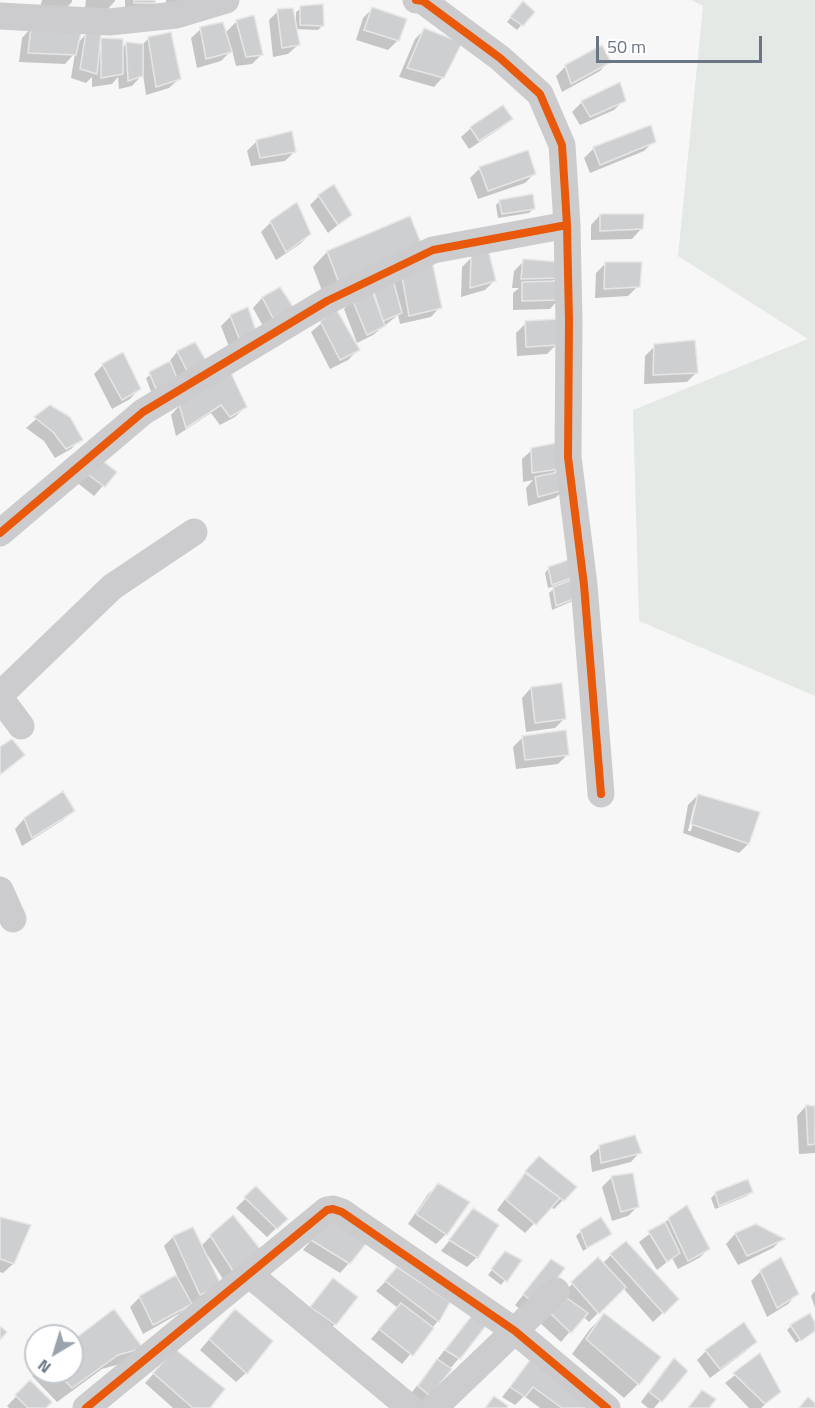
<!DOCTYPE html>
<html>
<head>
<meta charset="utf-8">
<style>
  body { margin:0 }
  #map { position:relative; width:815px; height:1408px; overflow:hidden; background:#f7f7f7; font-family:"Titillium Web",sans-serif }
  canvas { display:block }
  .north { position:absolute; left:24px; top:1324px; width:60px; height:60px; box-sizing:border-box; background:#fff; border:2px solid #c3c8ce; border-radius:50%; rotate:218deg; font-size:16px; font-weight:700; line-height:24px; text-align:center; color:#6a7684 }
  .north::after { content:''; display:block; margin:auto; width:21px; height:27px; background:#9ba3ac; clip-path:polygon(50% 0,100% 100%,50% 72%,0 100%) }
  .scale { position:absolute; left:596px; top:36px; width:166px; height:27px; box-sizing:border-box; border:3px solid #6a7684; border-top:0; padding-left:8px; font-size:18px; line-height:21px; white-space:nowrap; color:#6a7684; -webkit-text-stroke:4px #fff; paint-order:stroke }
</style>
</head>
<body>
<div id="map">
<canvas width="815" height="1408"></canvas>
<div class="north">N</div>
<div class="scale">50 m</div>
</div>
<script>
const ctx = document.querySelector('canvas').getContext('2d');
ctx.lineJoin = 'round';
function paint(path, color) {
  ctx.fillStyle = color;
  ctx.fill(path, 'evenodd');
}
function toPath(rows) {
  const path = new Path2D();
  for (const r of rows) {
    path.moveTo(r[0], r[1]);
    for (let i = 2; i < r.length; i += 2) path.lineTo(r[i], r[i + 1]);
  }
  return path;
}
function stroke(path, color, width, dash) {
  ctx.strokeStyle = color;
  ctx.lineWidth = width;
  ctx.lineCap = dash ? 'butt' : 'round';
  ctx.setLineDash(dash || []);
  ctx.stroke(path);
}
const green = toPath([
  [691,0,815,0,815,696,639,621,633,410,808,339,678,256,703,6]
]);
const shadow = toPath([
  [42,0,72,0,72,2,62,12,40,8],
  [86,0,115,0,115,1,106,11,85,8],
  [125,0,153,0,153,2,144,12,125,12],
  [166,0,197,0,166,9],
  [301,8,323,25,318,30,295,29,298,45,288,54,273,57,269,20,278,11,296,26,296,12],
  [519,8,533,12,517,30,507,22],
  [372,9,398,40,388,50,356,40,363,18],
  [237,21,262,54,252,64,236,66,232,50,221,61,197,68,191,38,201,29,225,33],
  [31,28,77,44,86,34,98,43,102,40,121,49,126,44,142,45,148,39,170,34,179,79,169,88,146,95,143,74,132,86,119,89,118,77,112,84,92,87,92,77,86,83,71,78,75,53,65,64,19,62,22,38],
  [424,30,443,77,434,87,399,77,415,39],
  [602,47,609,61,600,71,562,92,556,76,565,67],
  [624,100,614,110,580,125,572,112,582,102],
  [511,118,501,128,469,149,461,137,471,128],
  [257,141,295,151,285,161,251,166,247,151],
  [654,141,644,151,590,173,584,158,594,148],
  [480,168,534,174,525,183,478,199,470,178],
  [319,196,350,215,328,233,310,205],
  [500,201,534,208,529,213,498,218,496,205],
  [600,215,641,229,632,239,591,240,591,225],
  [409,218,324,296,313,267,327,252],
  [271,222,310,234,300,244,276,260,261,232],
  [471,258,494,281,485,290,461,297,462,267],
  [524,261,557,277,551,283,559,299,550,309,513,310,513,293,519,288,512,288,514,271],
  [605,264,638,286,628,296,595,298,596,273],
  [402,272,440,307,431,317,400,324,398,315,373,335,357,343,344,309,353,300],
  [279,289,296,314,268,335,253,308,262,298],
  [336,311,358,350,348,360,330,369,311,332],
  [231,316,257,339,233,357,221,326],
  [526,323,557,344,547,354,517,356,516,333],
  [194,344,208,367,153,397,146,378,168,363,177,352],
  [655,346,697,372,687,382,644,384,645,356],
  [103,365,139,389,130,399,112,409,94,374],
  [229,373,245,407,235,417,220,425,211,413,176,436,171,415,180,405],
  [50,407,81,439,71,449,55,458,44,441,26,428],
  [532,450,558,468,552,475,565,489,555,498,528,506,526,488,533,480,523,482,522,459],
  [86,466,115,472,94,496,75,481],
  [549,568,573,577,565,585,575,600,552,610,549,593,558,585,548,588,545,573],
  [531,688,564,719,555,728,526,732,522,698],
  [523,737,568,754,558,764,516,769,513,747],
  [698,795,748,844,739,853,683,833,688,805],
  [694,805,697,805,691,831,688,831],
  [73,811,63,820,22,846,15,829,24,819],
  [806,1106,815,1107,815,1153,799,1154,797,1116],
  [600,1147,640,1152,631,1162,592,1172,590,1156],
  [529,1167,563,1200,554,1209,550,1207,525,1233,497,1210],
  [632,1174,638,1206,628,1216,612,1221,602,1187,611,1178],
  [438,1185,468,1202,446,1234,436,1244,408,1224,428,1194],
  [256,1188,286,1219,267,1237,236,1208],
  [752,1191,747,1196,715,1209,711,1198,716,1193],
  [474,1210,477,1257,467,1267,441,1251],
  [0,1219,29,1226,13,1264,3,1273,0,1272],
  [669,1219,709,1249,699,1258,678,1269,672,1258,657,1270,639,1242],
  [326,1223,349,1263,340,1273,303,1250],
  [756,1225,782,1239,773,1248,738,1265,726,1244,735,1234],
  [192,1229,201,1246,211,1236,259,1249,223,1279,208,1256,206,1257,210,1294,190,1304,180,1313,143,1334,130,1307,140,1297,177,1275,164,1246,173,1237],
  [581,1231,610,1234,583,1251,576,1236],
  [611,1255,677,1299,653,1322,623,1288,589,1322,583,1316,561,1342,540,1323,563,1293,598,1259,602,1264],
  [501,1258,520,1260,501,1285,488,1275],
  [551,1261,526,1314,515,1305],
  [761,1271,797,1294,788,1304,767,1317,751,1281],
  [388,1279,438,1321,402,1364,371,1339,398,1308,376,1291],
  [324,1290,335,1324,326,1333,301,1317],
  [815,1291,815,1308,811,1296],
  [474,1315,459,1358,420,1405,409,1396,464,1325],
  [604,1315,638,1384,624,1398,572,1354,590,1329],
  [225,1321,246,1373,236,1382,200,1350],
  [791,1326,815,1327,815,1330,796,1343,787,1330],
  [755,1342,745,1352,710,1378,697,1360,706,1351],
  [72,1343,141,1348,127,1362,102,1369,57,1402,32,1376,37,1372,72,1372],
  [759,1356,780,1391,761,1408,749,1408,725,1383],
  [166,1360,208,1408,173,1408,145,1383],
  [674,1360,686,1371,654,1408,648,1408,641,1402,665,1369],
  [530,1362,586,1408,540,1408,524,1396,515,1405,502,1397],
  [30,1382,44,1408,9,1408,7,1406]
]);
const building = toPath([
  [134,0,155,0,155,3,134,3,134,0],
  [523,1,535,12,523,26,510,17,523,1],
  [323,4,324,26,300,25,300,6,323,4],
  [372,7,407,19,399,41,364,30,372,7],
  [293,8,300,45,282,48,277,9,293,8],
  [254,15,263,55,246,57,236,20,254,15],
  [223,22,232,52,206,59,200,27,223,22],
  [31,27,81,33,76,55,28,53,31,27],
  [424,28,462,43,444,78,407,68,424,28],
  [171,32,181,79,156,87,148,37,171,32],
  [86,33,101,34,97,74,80,69,86,33],
  [101,38,123,39,123,74,101,78,101,38],
  [126,42,143,44,143,76,128,81,126,42],
  [602,45,611,62,571,84,565,65,602,45],
  [620,82,626,101,590,117,581,101,620,82],
  [503,105,513,119,479,141,470,127,503,105],
  [651,125,656,142,600,165,593,147,651,125],
  [292,131,296,152,260,158,256,140,292,131],
  [528,150,536,174,488,191,479,167,528,150],
  [334,184,352,215,338,225,318,195,334,184],
  [533,194,535,209,502,214,499,200,533,194],
  [297,202,311,234,286,252,270,221,297,202],
  [600,214,644,214,643,229,600,231,600,214],
  [410,216,423,248,339,283,327,251,410,216],
  [488,249,496,281,470,288,471,256,488,249],
  [523,259,559,262,558,278,521,279,523,259],
  [432,261,442,308,409,316,401,271,432,261],
  [605,262,642,262,640,287,604,289,605,262],
  [392,276,402,313,383,321,372,286,392,276],
  [561,281,561,300,522,301,522,282,561,281],
  [280,287,298,314,277,326,262,297,280,287],
  [371,288,385,326,367,335,352,299,371,288],
  [248,307,259,340,243,349,230,315,248,307],
  [336,309,360,350,340,360,320,321,336,309],
  [558,319,558,345,526,347,525,321,558,319],
  [695,340,698,373,653,375,654,344,695,340],
  [195,342,210,367,190,377,177,351,195,342],
  [123,352,141,389,122,400,102,364,123,352],
  [170,361,179,383,158,394,149,372,170,361],
  [230,371,247,407,230,417,221,405,186,428,179,404,230,371],
  [50,405,70,417,83,440,66,449,53,432,34,417,50,405],
  [556,443,560,469,532,473,531,448,556,443],
  [95,455,117,472,105,487,83,471,95,455],
  [564,471,567,489,538,497,535,477,564,471],
  [571,559,574,577,552,585,548,567,571,559],
  [577,578,581,596,556,606,553,587,577,578],
  [562,683,566,719,535,723,531,687,562,683],
  [566,730,569,755,525,760,522,736,566,730],
  [12,739,25,755,0,775,0,747,12,739],
  [63,791,75,811,32,838,24,818,63,791],
  [698,794,760,812,749,844,691,824,698,794],
  [806,1105,815,1106,815,1144,808,1145,806,1105],
  [635,1135,642,1153,601,1163,599,1145,635,1135],
  [539,1156,577,1187,564,1201,525,1171,539,1156],
  [525,1173,560,1198,536,1225,506,1200,525,1173],
  [633,1173,639,1207,621,1212,611,1176,633,1173],
  [748,1179,753,1192,719,1206,715,1192,748,1179],
  [438,1183,470,1202,447,1235,416,1214,438,1183],
  [256,1186,288,1219,277,1229,244,1197,256,1186],
  [687,1205,710,1249,688,1261,668,1218,687,1205],
  [473,1208,499,1225,478,1258,449,1240,473,1208],
  [335,1211,372,1236,350,1264,311,1240,335,1211],
  [233,1215,261,1250,233,1271,210,1235,233,1215],
  [0,1217,31,1225,14,1264,0,1259,0,1217],
  [601,1217,612,1234,587,1248,580,1230,601,1217],
  [665,1222,680,1253,667,1262,648,1231,665,1222],
  [756,1224,785,1239,747,1256,735,1233,756,1224],
  [193,1227,221,1285,200,1295,173,1236,193,1227],
  [626,1241,679,1299,664,1314,610,1254,626,1241],
  [505,1251,522,1260,507,1282,491,1269,505,1251],
  [598,1257,626,1287,599,1314,571,1282,598,1257],
  [781,1257,799,1294,777,1308,760,1270,781,1257],
  [551,1259,565,1268,537,1306,523,1294,551,1259],
  [397,1267,450,1302,439,1322,385,1281,397,1267],
  [176,1275,192,1304,153,1325,139,1296,176,1275],
  [333,1278,358,1297,336,1325,310,1307,333,1278],
  [564,1296,588,1313,571,1333,549,1312,564,1296],
  [401,1303,434,1328,413,1356,379,1329,401,1303],
  [114,1309,143,1348,118,1355,72,1388,56,1372,72,1372,72,1341,114,1309],
  [235,1309,273,1341,247,1374,209,1339,235,1309],
  [474,1313,488,1323,460,1359,445,1350,474,1313],
  [604,1313,661,1357,639,1385,586,1339,604,1313],
  [810,1313,815,1323,815,1331,801,1341,790,1325,810,1313],
  [744,1322,757,1342,720,1369,705,1350,744,1322],
  [0,1326,7,1332,0,1340,0,1326],
  [175,1349,225,1389,210,1408,193,1408,153,1373,175,1349],
  [760,1353,781,1392,765,1404,733,1373,760,1353],
  [674,1358,688,1371,662,1402,649,1392,674,1358],
  [437,1359,452,1369,430,1396,418,1386,437,1359],
  [530,1360,588,1408,562,1408,533,1387,525,1397,510,1387,530,1360],
  [30,1380,52,1402,46,1408,28,1408,15,1395,30,1380],
  [702,1390,716,1399,709,1408,688,1408,702,1390],
  [494,1396,508,1406,506,1408,485,1408,494,1396],
  [808,1397,815,1403,815,1408,799,1408,808,1397]
]);
const minor = toPath([
  [416,0,423,1,500,58,540,94,562,145,567,225,569,321,568,457,584,585,601,794],
  [0,16,109,22,176,15,226,0],
  [0,533,143,412,327,301,433,250,567,225],
  [0,695,112,587,194,532],
  [0,698,21,726],
  [0,890,13,919],
  [249,1274,410,1408],
  [86,1408,327,1210,333,1209,342,1212,515,1331,607,1408],
  [434,1408,556,1291]
]);
const cycleway = toPath([
  [416,0,423,1,500,58,540,94,562,145,567,225,569,321,568,457,584,585,601,794],
  [0,533,143,412,327,301,433,250,567,225],
  [86,1408,327,1210,333,1209,342,1212,515,1331,607,1408]
]);
paint(green, '#e5e9e5');
paint(shadow, '#0003');
paint(building, '#cecfd0');
stroke(building, '#e6e6e6', 1.5);
stroke(minor, '#ccccce', 27);
stroke(cycleway, '#e8590c', 8);
</script>
</body>
</html>
